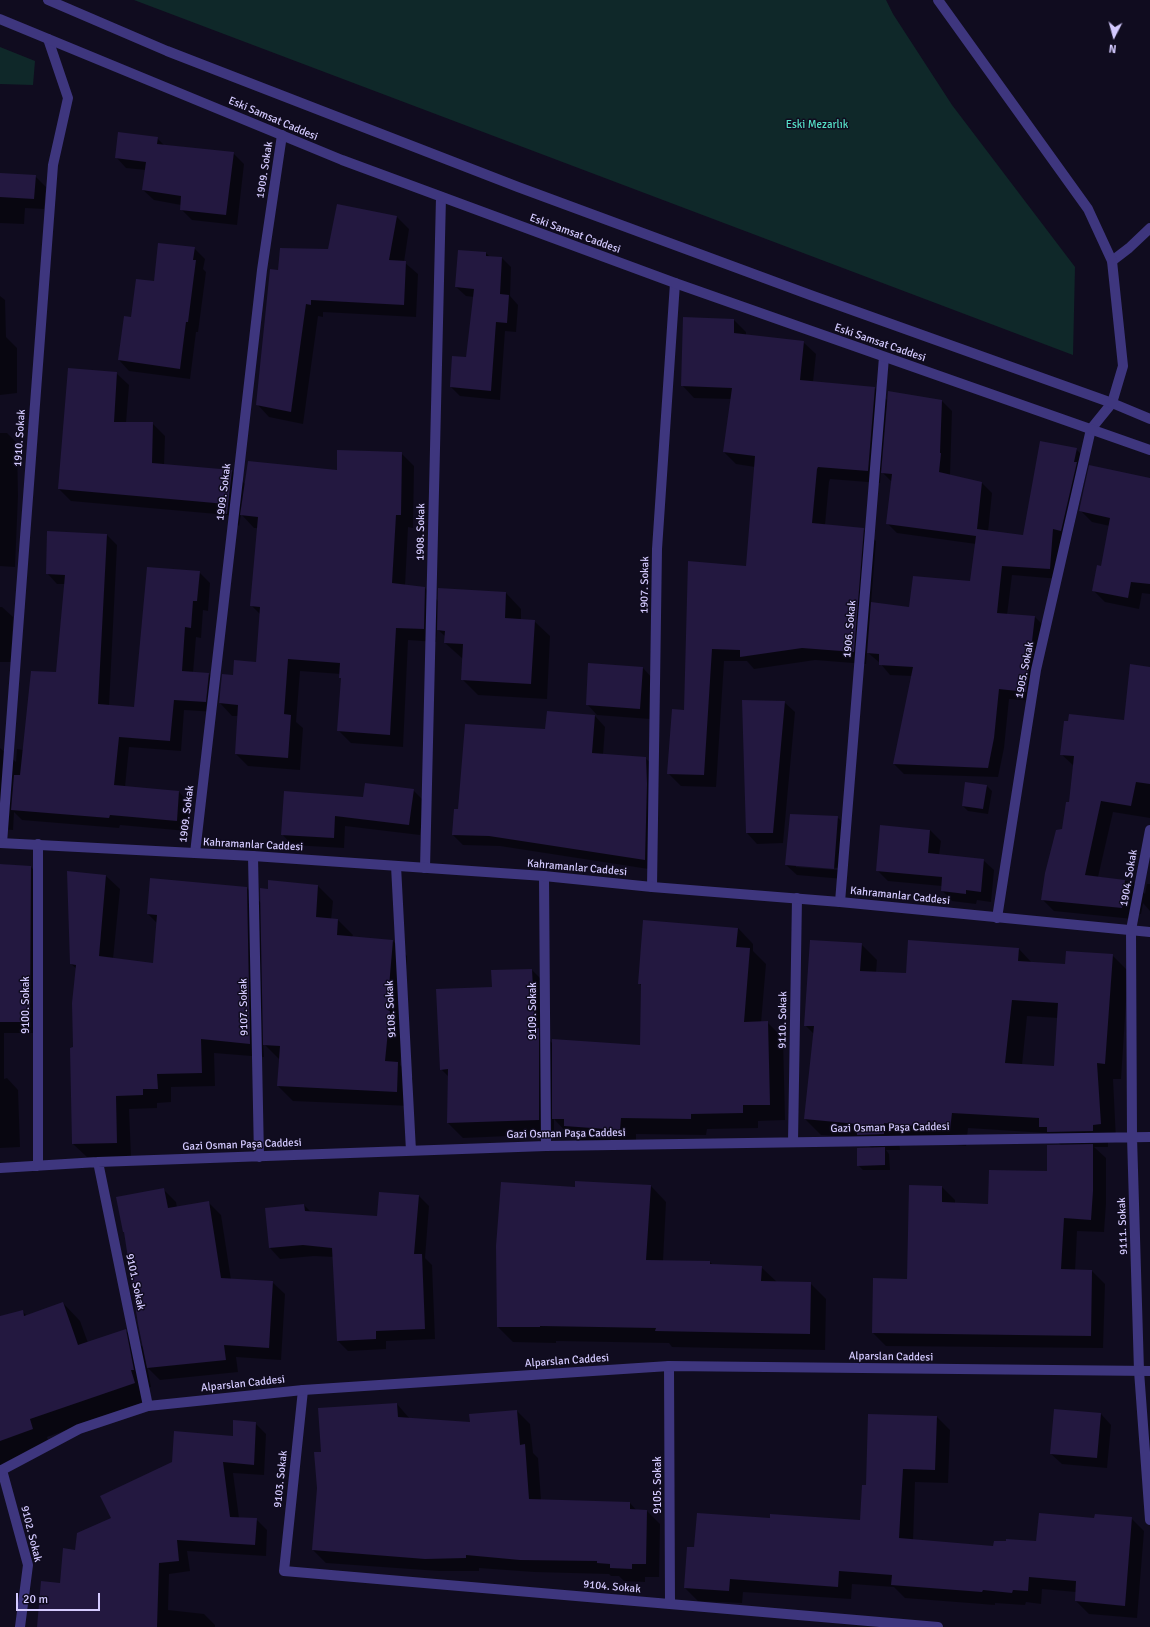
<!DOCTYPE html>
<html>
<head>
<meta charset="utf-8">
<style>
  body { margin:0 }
  #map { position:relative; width:1150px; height:1627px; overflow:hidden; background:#100c1f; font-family:Signika,sans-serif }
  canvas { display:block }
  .north { position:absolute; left:1094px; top:16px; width:40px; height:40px; -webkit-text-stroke:3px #100c1f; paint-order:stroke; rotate:186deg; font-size:11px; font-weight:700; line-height:16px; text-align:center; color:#d4caff }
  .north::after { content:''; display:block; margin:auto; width:14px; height:18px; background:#d4caff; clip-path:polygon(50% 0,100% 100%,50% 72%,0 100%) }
  .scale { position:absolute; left:16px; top:1593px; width:84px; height:18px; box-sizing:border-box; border:2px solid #d4caff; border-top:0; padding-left:5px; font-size:12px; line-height:14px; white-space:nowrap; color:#d4caff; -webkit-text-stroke:3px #100c1f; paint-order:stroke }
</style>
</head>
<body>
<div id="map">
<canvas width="1150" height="1627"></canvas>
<div class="north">N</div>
<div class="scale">20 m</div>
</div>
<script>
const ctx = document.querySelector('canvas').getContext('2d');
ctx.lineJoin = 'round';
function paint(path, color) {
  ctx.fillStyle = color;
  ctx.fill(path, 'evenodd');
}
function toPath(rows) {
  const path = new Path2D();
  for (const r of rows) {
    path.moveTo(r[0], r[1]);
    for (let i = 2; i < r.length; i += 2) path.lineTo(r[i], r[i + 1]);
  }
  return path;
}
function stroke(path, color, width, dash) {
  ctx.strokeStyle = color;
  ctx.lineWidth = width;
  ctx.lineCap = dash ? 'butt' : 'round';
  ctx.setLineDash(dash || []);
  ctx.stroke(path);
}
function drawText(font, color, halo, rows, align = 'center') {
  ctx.font = font + ' Signika,sans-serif';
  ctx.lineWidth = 3;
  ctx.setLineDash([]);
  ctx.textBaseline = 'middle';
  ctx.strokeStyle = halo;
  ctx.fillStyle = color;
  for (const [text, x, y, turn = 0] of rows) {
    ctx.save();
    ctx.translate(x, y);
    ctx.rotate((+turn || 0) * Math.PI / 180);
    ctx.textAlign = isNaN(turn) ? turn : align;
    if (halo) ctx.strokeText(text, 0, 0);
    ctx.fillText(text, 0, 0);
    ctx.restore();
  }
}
const green = toPath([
  [134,0,886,0,893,14,952,105,1075,267,1073,355],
  [0,47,35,61,33,85,0,84]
]);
const shadow = toPath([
  [157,138,164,145,233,153,244,164,237,225,192,220,181,209,181,205,154,200,143,190,146,170,126,168,116,157],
  [0,174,35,176,46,187,44,209,25,208,24,224,0,223],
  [338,205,397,217,409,229,404,262,418,274,416,317,323,312,323,317,318,316,303,424,269,417,257,404,279,271,329,250],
  [194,248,205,259,203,269,206,272,198,332,196,332,190,379,129,371,119,360,132,318,155,282],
  [486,253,490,257,502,258,511,267,510,296,518,305,516,332,505,331,500,400,460,396,451,387,467,358,474,297,466,296,456,287],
  [0,296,5,300,6,337,17,348,17,393,0,395],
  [734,320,746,332,746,336,803,342,816,354,813,382,875,388,888,401,942,401,952,411,950,475,982,483,992,493,988,532,1023,536,1076,449,1086,459,1084,471,1086,473,1071,540,1062,539,1060,579,1012,575,1007,615,1035,617,1045,627,1036,701,1009,699,1004,748,998,777,904,774,894,764,912,676,890,675,880,663,867,652,866,664,815,660,754,669,747,661,724,661,716,787,681,786,668,773,685,711,747,567,755,467,736,464,724,452,731,399,694,398,682,385],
  [881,471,892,482,887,523,897,533,976,544,971,582,910,608,871,603,876,541,863,529,825,525,829,482,830,479,880,483],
  [116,373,129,385,126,423,152,423,165,436,164,465,232,471,246,485,337,471,401,453,414,466,413,528,408,527,405,586,425,588,439,602,506,593,521,609,521,620,534,621,550,636,547,699,478,695,462,679,463,659,445,643,446,637,437,629,436,642,408,640,403,747,351,743,338,730,342,679,341,674,300,671,296,722,303,728,300,770,248,766,236,754,238,716,232,716,220,703,234,676,257,663,261,615,251,605,258,528,254,528,241,514,239,526,228,515,71,501,59,489],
  [0,433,7,433,17,443,18,496,15,567,0,566],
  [1150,488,1150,594,1142,593,1139,609,1105,602,1093,590,1102,567,1110,526,1092,522,1080,510],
  [107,535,117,545,109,706,135,708,199,572,210,583,208,611,203,610,201,638,196,637,193,673,209,674,219,684,216,712,184,710,181,751,129,747,125,787,179,792,189,803,187,831,120,825,119,828,22,820,14,812,13,830,0,829,0,748,16,762,17,749,23,750,57,673,65,584,57,584,47,573],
  [0,607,2,607,13,617,11,662,0,662],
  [643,668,653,679,650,719,597,715,587,704],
  [1150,668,1150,818,1113,812,1098,877,1133,882,1145,894,1147,884,1150,884,1150,911,1143,903,1141,914,1134,913,1133,919,1054,911,1042,899,1070,804,1074,766,1061,754,1124,721],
  [743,701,784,702,795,712,783,843,757,844,747,833],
  [548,712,595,716,605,727,603,755,645,758,656,768,655,870,500,846,463,845,453,835,459,810,546,730],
  [987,786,992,791,988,814,968,811,963,806],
  [413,790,424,801,420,835,345,826,344,848,292,845,282,834,364,798],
  [837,817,848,827,844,879,797,875,786,865],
  [796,865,839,868,838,870,796,867],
  [881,826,930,830,941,841,939,855,983,860,994,870,991,902,977,900,976,904,952,901,942,890,942,886,888,881,877,870],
  [0,864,31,867,42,879,41,1033,4,1033,4,1079,7,1078,18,1090,20,1147,0,1148],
  [106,876,120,889,113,959,154,964,157,923,148,914,247,888,261,903,268,890,318,886,333,901,331,920,338,920,353,935,352,937,393,941,407,956,400,1065,413,1078,411,1106,293,1101,278,1086,279,1059,263,1043,264,1057,214,1053,215,1086,171,1087,171,1102,157,1103,157,1108,129,1109,131,1157,87,1157,73,1144,77,969,71,964],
  [738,928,753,944,753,951,766,964,761,1023,767,1022,783,1038,785,1120,758,1121,758,1128,707,1129,706,1135,636,1134,636,1145,581,1142,574,1135,569,1135,554,1119,554,1134,463,1138,448,1123,448,1076,441,1069,493,988,492,971,532,970,547,985,549,1040,553,1044,641,1046,642,986,639,983],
  [861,944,877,960,876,973,907,974,1019,949,1032,963,1066,965,1112,955,1128,971,1121,1079,1113,1079,1116,1140,1108,1140,1108,1147,1094,1147,1106,1158,1106,1204,1104,1232,1077,1231,1075,1271,1092,1271,1105,1284,1103,1348,886,1346,873,1333,908,1280,942,1187,955,1200,955,1204,989,1205,1048,1172,1062,1146,1046,1133,968,1128,966,1146,899,1139,900,1150,886,1150,889,1154,890,1170,863,1170,858,1165,872,1149,862,1138,821,1135,805,1119,814,1034,805,1025],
  [1027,1016,1058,1018,1055,1067,1022,1065],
  [651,1186,666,1202,663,1261,710,1262,713,1265,761,1267,778,1283,810,1283,826,1299,825,1350,672,1347,669,1343,556,1341,556,1343,513,1342,498,1327,576,1188],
  [163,1189,176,1202,177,1208,209,1203,221,1215,231,1280,272,1282,285,1294,281,1360,236,1357,238,1372,160,1380,147,1367,151,1387,148,1388,152,1400,47,1437,50,1447,0,1471,0,1317,22,1311,27,1316,63,1303,80,1321,88,1343,125,1330,144,1348],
  [419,1196,429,1206,425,1258,432,1265,435,1339,386,1341,386,1349,348,1351,338,1341,334,1257,314,1256,280,1259,270,1248,304,1205,311,1212,378,1217],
  [397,1404,410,1419,471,1423,517,1411,530,1424,533,1453,538,1458,541,1500,630,1503,637,1511,647,1511,660,1524,659,1577,645,1577,645,1582,624,1581,619,1576,611,1576,609,1574,534,1572,479,1568,479,1571,439,1571,326,1563,313,1550,322,1453],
  [1101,1414,1111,1425,1107,1468,1062,1464,1051,1454],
  [937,1417,950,1430,948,1483,915,1482,913,1541,994,1547,1037,1542,1095,1519,1131,1518,1144,1531,1137,1618,1089,1614,1076,1601,1076,1592,1042,1589,1041,1604,1026,1602,1025,1605,995,1603,995,1605,905,1598,894,1587,852,1584,851,1599,743,1592,742,1603,698,1601,685,1588,695,1548,771,1519,861,1521,867,1486],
  [255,1423,266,1434,264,1475,233,1473,239,1518,256,1519,267,1530,266,1556,187,1551,190,1571,169,1574,168,1610,204,1614,215,1625,215,1627,38,1627,76,1551,112,1519]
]);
const building = toPath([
  [118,132,158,137,157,144,234,152,226,215,180,210,181,196,142,190,146,162,115,158],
  [0,173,36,175,34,199,0,197],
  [337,204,397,216,389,260,406,261,404,305,311,300,311,305,306,304,291,412,256,405,270,269,278,270,280,248,328,249],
  [158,243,195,247,193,260,196,260,188,322,186,322,180,369,118,360,124,316,131,317,136,279,154,281],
  [458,250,486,252,486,256,502,257,500,294,509,295,507,323,496,322,491,391,450,387,452,356,466,357,474,289,455,287],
  [683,317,734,319,734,333,804,341,800,380,875,387,868,471,818,467,817,469,812,523,864,528,854,652,802,648,740,657,740,650,712,649,704,775,667,774,672,709,684,710,688,561,746,566,755,456,723,452,732,388,681,386],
  [68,368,117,372,114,422,153,422,152,463,232,470,227,514,226,514,226,504,58,489],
  [888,391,942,400,940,453,941,453,939,472,982,482,977,529,1023,535,1040,441,1077,448,1074,462,1077,462,1061,531,1053,529,1050,569,1002,566,997,613,1035,616,1026,692,999,689,994,738,988,768,893,764,913,667,879,665,879,654,867,653,871,602,909,607,913,576,970,581,976,536,886,524,892,474,881,473],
  [337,450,402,452,401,515,396,515,392,583,425,587,424,629,396,628,390,735,337,731,341,678,339,678,340,663,288,659,284,714,291,715,288,758,235,754,238,705,219,703,222,674,233,675,234,660,256,662,260,607,250,606,258,517,240,515,248,461,337,470],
  [1089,465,1150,478,1150,584,1131,582,1128,598,1092,591,1097,565,1101,566,1110,518,1079,511],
  [47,531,107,534,98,704,134,707,147,567,200,571,197,601,193,601,191,628,185,627,182,671,209,673,206,702,174,700,170,741,119,737,114,785,179,791,177,821,110,815,109,818,11,810,14,775,20,775,31,671,56,672,65,575,46,574],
  [438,588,506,592,505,618,535,620,531,684,461,680,463,644,444,643,445,631,437,630],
  [588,663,643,667,640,709,586,705],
  [1130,664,1150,667,1150,784,1136,782,1131,806,1101,801,1085,875,1125,880,1122,908,1041,900,1045,873,1056,830,1062,829,1066,802,1069,802,1074,756,1060,755,1064,721,1068,721,1069,714,1124,720],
  [742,700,785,701,773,833,746,833],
  [547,711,595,715,592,753,646,757,647,784,645,860,489,836,452,835,454,809,458,809,465,724,545,729],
  [965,782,987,785,983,809,962,806],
  [365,783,414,789,409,825,335,816,334,838,281,835,284,791,363,797],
  [790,814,838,816,834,869,785,865],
  [880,825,930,830,928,853,984,859,981,892,966,890,966,894,941,891,942,877,876,871],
  [0,864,31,866,30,1022,0,1022],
  [67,871,106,875,99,956,153,963,157,915,147,914,150,878,247,887,250,1044,201,1039,202,1073,157,1074,158,1089,143,1089,143,1095,116,1096,117,1143,72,1144,70,1048,73,1047,72,1003,76,965,70,964],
  [268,880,318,885,316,917,338,919,337,935,393,940,387,1010,390,1011,385,1061,398,1062,397,1092,277,1086,280,1046,263,1045,260,888,268,889],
  [643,920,738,928,736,947,750,948,744,1022,768,1021,770,1105,743,1105,743,1113,691,1114,691,1119,621,1118,620,1130,564,1126,564,1119,552,1119,552,1039,640,1045,641,984,638,984],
  [810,940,862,943,860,971,906,973,908,940,1019,948,1018,961,1065,964,1066,951,1113,954,1105,1064,1097,1063,1101,1124,1093,1125,1093,1131,1047,1132,1047,1127,1039,1127,1039,1118,952,1113,950,1130,884,1123,884,1134,857,1135,857,1124,804,1119,814,1026,804,1026],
  [1012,1000,1058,1003,1054,1066,1005,1063],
  [532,969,535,1028,539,1028,539,1120,447,1123,448,1069,440,1070,436,989,492,987,491,970],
  [1093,1144,1093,1191,1091,1220,1064,1218,1061,1269,1092,1270,1091,1336,872,1333,873,1278,907,1279,909,1185,942,1186,942,1202,988,1204,989,1170,1047,1171,1047,1145],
  [885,1147,885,1165,857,1166,857,1148],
  [575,1181,651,1185,646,1260,710,1261,710,1264,762,1266,761,1281,811,1282,810,1334,655,1331,656,1328,540,1326,540,1327,497,1327,496,1246,501,1182,575,1187],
  [164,1188,168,1208,209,1201,221,1278,273,1281,269,1348,224,1345,226,1360,147,1368,138,1324,124,1232,123,1232,116,1197],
  [379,1192,419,1195,414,1254,422,1254,425,1329,376,1331,376,1339,337,1341,332,1248,303,1245,269,1248,265,1208,304,1204,305,1211,377,1216],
  [63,1302,78,1345,126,1329,134,1370,131,1370,135,1383,30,1419,33,1429,0,1441,0,1316,23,1310,24,1316],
  [397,1403,398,1417,470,1422,469,1414,517,1410,520,1445,525,1444,529,1499,630,1502,630,1509,647,1510,646,1564,632,1564,632,1569,610,1568,610,1564,597,1563,597,1561,520,1560,466,1555,466,1558,425,1559,312,1550,317,1488,314,1452,321,1452,318,1408],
  [1054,1409,1101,1413,1097,1458,1050,1454],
  [868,1414,937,1416,935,1470,903,1469,899,1538,993,1546,994,1541,1006,1541,1006,1539,1036,1541,1039,1513,1094,1518,1095,1514,1132,1517,1125,1606,1075,1601,1076,1581,1029,1577,1028,1591,1013,1590,1012,1593,983,1590,982,1592,891,1585,892,1575,839,1571,838,1587,730,1579,729,1591,684,1588,687,1547,694,1547,697,1513,770,1518,770,1514,860,1520,862,1485,866,1485],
  [233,1420,256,1422,254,1465,223,1462,230,1517,257,1518,255,1545,177,1540,179,1561,159,1563,157,1627,37,1627,41,1581,60,1583,63,1548,75,1550,77,1533,111,1518,100,1496,172,1462,174,1431,233,1436]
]);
const service = toPath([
  [1112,261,1129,248,1150,228]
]);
const minor = toPath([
  [938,0,1088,209,1112,261,1123,366,1112,403,1091,429,1036,670,997,918],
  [1150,830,1131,930,1132,1137,1139,1371,1150,1520],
  [2,843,53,165,68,98,48,39],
  [38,844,38,1166],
  [195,853,262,270,282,135],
  [253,856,259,1157],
  [396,866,411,1151],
  [425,868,441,197],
  [544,876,546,1146],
  [652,887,657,549,675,283],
  [840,902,884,357],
  [793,1142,797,898],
  [98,1162,148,1406],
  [0,1168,98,1162,546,1146,1150,1137],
  [669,1366,670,1604],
  [303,1390,284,1571,938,1627],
  [2,1470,28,1565,20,1627]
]);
const tertiary = toPath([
  [48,0,167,51,518,187,813,296,1112,403,1150,419],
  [0,19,342,160,675,283,1150,450],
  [0,843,253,856,544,876,652,887,840,902,1150,932],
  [0,1471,79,1429,148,1406,303,1390,669,1366,1150,1371]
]);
const streetNames = [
  ["Eski Samsat Caddesi",273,119,23],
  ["1909. Sokak",265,170,-81],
  ["Eski Samsat Caddesi",575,234,20],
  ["Eski Samsat Caddesi",880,343,19],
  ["1910. Sokak",20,438,-86],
  ["1909. Sokak",224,492,-83],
  ["1908. Sokak",421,532,-89],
  ["1907. Sokak",645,585,-89],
  ["1906. Sokak",850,629,-85],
  ["1905. Sokak",1025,670,-79],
  ["1909. Sokak",187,814,-83],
  ["Kahramanlar Caddesi",253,845,3],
  ["Kahramanlar Caddesi",577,868,5],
  ["1904. Sokak",1129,878,-80],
  ["Kahramanlar Caddesi",900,896,6],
  ["9100. Sokak",26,1005,-90],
  ["9107. Sokak",244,1007,-91],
  ["9108. Sokak",391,1009,-93],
  ["9109. Sokak",533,1011,-90],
  ["9110. Sokak",783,1020,-89],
  ["Gazi Osman Paşa Caddesi",890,1128,-1],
  ["Gazi Osman Paşa Caddesi",566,1134,-1],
  ["Gazi Osman Paşa Caddesi",242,1145,-2],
  ["9111. Sokak",1123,1226,-92],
  ["9101. Sokak",135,1282,78],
  ["Alparslan Caddesi",891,1357,1],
  ["Alparslan Caddesi",567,1361,-4],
  ["Alparslan Caddesi",243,1384,-6],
  ["9103. Sokak",281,1479,-84],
  ["9105. Sokak",658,1485,-90],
  ["9102. Sokak",31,1534,76],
  ["9104. Sokak",612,1587,5]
];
const parkNames = [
  ["Eski Mezarlık",817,125]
];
paint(green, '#0f2829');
paint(shadow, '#0007');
paint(building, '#231840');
stroke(service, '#3e367e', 10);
stroke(minor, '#3e367e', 10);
stroke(tertiary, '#3e367e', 10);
drawText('11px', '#d4caff', '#100c1f', streetNames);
drawText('11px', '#55e0c7', '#100c1f', parkNames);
</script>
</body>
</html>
